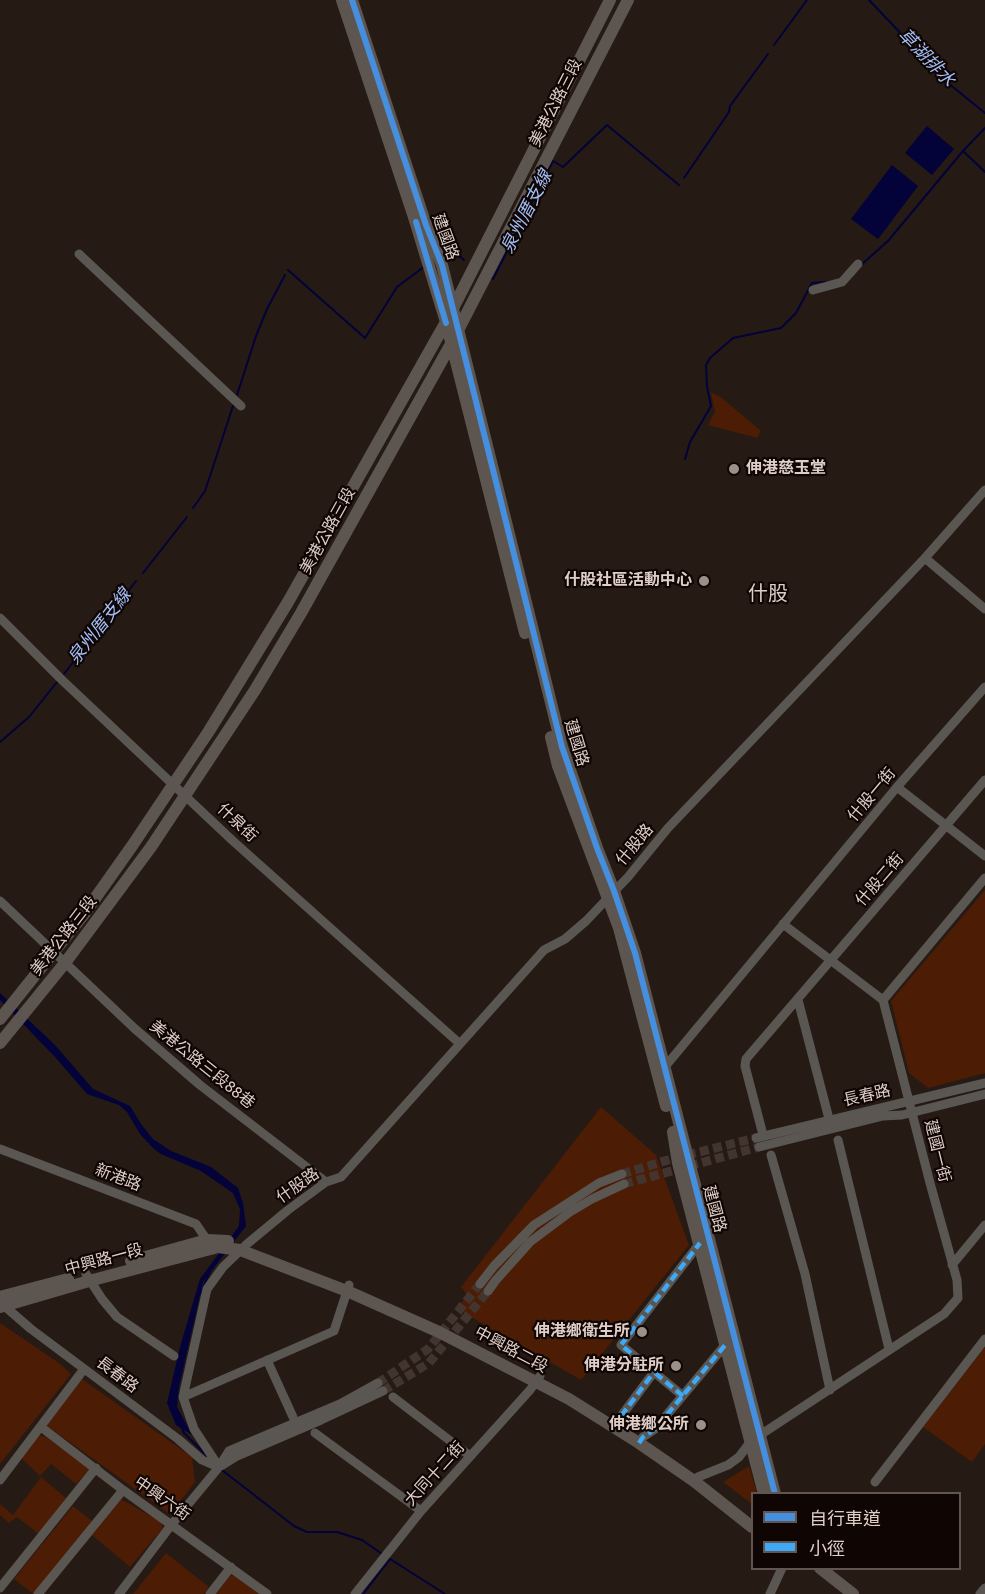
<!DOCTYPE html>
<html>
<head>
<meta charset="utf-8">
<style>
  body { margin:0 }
  #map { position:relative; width:985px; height:1594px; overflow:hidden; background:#261a14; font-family:"Fira Sans","Noto Sans TC",sans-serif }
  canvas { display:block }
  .legend { position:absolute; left:751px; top:1492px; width:210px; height:78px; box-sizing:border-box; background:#0f0503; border:2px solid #625551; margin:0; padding:8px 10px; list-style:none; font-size:18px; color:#dfcec7 }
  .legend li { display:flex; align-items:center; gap:12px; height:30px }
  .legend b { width:30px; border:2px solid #625551 }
</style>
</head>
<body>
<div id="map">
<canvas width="985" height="1594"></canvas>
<ul class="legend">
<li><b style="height:8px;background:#468fdf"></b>自行車道</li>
<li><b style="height:8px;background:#3fa9f5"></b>小徑</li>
</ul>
</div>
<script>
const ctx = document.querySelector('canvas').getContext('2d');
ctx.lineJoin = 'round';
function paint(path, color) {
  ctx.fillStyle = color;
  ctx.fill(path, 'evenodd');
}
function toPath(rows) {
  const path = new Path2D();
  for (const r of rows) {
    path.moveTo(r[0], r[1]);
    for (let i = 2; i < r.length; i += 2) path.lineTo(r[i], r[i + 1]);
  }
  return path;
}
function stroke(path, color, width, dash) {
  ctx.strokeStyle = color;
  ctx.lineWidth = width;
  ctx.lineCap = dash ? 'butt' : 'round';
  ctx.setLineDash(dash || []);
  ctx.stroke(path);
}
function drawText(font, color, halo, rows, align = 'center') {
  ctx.font = font + ' "Fira Sans","Noto Sans TC",sans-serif';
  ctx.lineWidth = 4.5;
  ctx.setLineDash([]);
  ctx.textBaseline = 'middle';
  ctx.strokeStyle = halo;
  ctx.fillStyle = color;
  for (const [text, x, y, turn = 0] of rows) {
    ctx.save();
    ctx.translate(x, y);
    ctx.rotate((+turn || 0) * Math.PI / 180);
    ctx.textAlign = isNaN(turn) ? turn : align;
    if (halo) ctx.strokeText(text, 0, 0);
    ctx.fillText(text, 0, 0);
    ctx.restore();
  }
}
const green = toPath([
  [711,392,722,398,761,431,757,438,708,425,715,412],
  [985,890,985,1073,928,1088,909,1073,891,1001],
  [601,1107,656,1155,689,1245,581,1380,457,1309,467,1295,461,1287],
  [0,1323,59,1363,71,1374,0,1464],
  [985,1347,985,1444,972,1462,923,1427],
  [82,1379,192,1457,195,1482,170,1514,46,1425],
  [38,1435,46,1437,90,1469,76,1484,51,1464,40,1476,20,1457],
  [749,1466,757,1493,752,1494,752,1504,723,1482],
  [41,1477,66,1498,40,1535,17,1517,9,1523,0,1515,0,1504,13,1515],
  [121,1499,161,1522,163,1528,130,1567,92,1535],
  [73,1506,92,1521,33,1594,14,1579],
  [166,1553,209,1587,204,1594,133,1594],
  [231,1575,236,1576,259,1594,216,1594]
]);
const water = toPath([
  [927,126,954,149,932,175,905,153],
  [892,165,918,186,878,239,851,219],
  [0,993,55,1045,93,1089,130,1106,141,1124,153,1139,171,1151,211,1167,238,1188,243,1203,246,1226,203,1282,179,1387,177,1407,192,1435,176,1425,167,1403,180,1347,200,1279,239,1226,240,1209,233,1193,201,1171,161,1154,154,1149,140,1134,127,1112,119,1105,87,1094,56,1058,0,1000]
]);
const stream = toPath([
  [869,0,948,83,985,113],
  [774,45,807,0],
  [963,151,985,172],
  [684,178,729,112,730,106,768,54],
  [441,252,448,246,464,260],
  [861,265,888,241,963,151,985,128],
  [288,270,365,338,397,287,425,266],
  [490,277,493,279,553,161,563,167,607,125,679,185],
  [237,395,256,336,267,309,285,275],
  [685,459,690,442,711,406,707,387,706,365,710,358,733,338,781,328,796,313,812,283,826,282],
  [193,508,205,491,233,406],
  [143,573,187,517],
  [64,674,136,581],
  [0,742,29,717,57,682],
  [200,1294,210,1272],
  [181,1426,184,1433,207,1456],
  [222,1470,294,1526,307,1532,337,1532,362,1540,382,1554],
  [387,1557,445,1594],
  [363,1594,390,1559]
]);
const minorTunnel = toPath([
  [622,1174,671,1159,756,1138],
  [624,1184,759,1147],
  [378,1383,428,1349,480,1284],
  [383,1391,429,1363,488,1291]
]);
const minor = toPath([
  [79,254,241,406],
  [813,290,842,282,858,264],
  [925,558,985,609],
  [0,618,62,680,233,841,459,1043],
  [897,787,985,856],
  [0,901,134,1028,200,1085,326,1182],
  [798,1000,828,1115],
  [883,1000,985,878],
  [664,1068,897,787,985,687],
  [762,1131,745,1066,746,1059,985,780],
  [756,1138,985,1083],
  [838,1140,889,1349],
  [759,1147,883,1116,902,1115,985,1094],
  [0,1149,196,1224,207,1240,211,1243],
  [771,1155,805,1274,830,1390],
  [952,1265,985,1225],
  [86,1274,102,1299,117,1317,174,1356],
  [480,1284,494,1266,534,1225,599,1183,622,1174],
  [488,1291,496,1280,530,1242,570,1212,592,1199,624,1184],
  [2,1304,31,1329,178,1439,202,1460,218,1467],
  [267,1360,293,1417],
  [683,1396,621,1345,700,1243],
  [183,1397,334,1331,349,1285],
  [393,1397,470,1456],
  [41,1427,123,1490,267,1594],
  [613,1427,654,1372],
  [315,1433,421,1511],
  [639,1443,643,1437,655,1429,726,1344],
  [221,1466,237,1456,321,1420,383,1391],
  [219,1467,194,1429,183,1397,207,1289,223,1267,247,1244,288,1210,326,1182,341,1177,544,950,565,939,586,921,628,877,668,828,925,558,985,490],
  [0,1480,84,1369],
  [694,1481,698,1477,728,1465,739,1457,751,1441,944,1314,958,1298,957,1280,930,1183,883,1000,783,924],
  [875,1482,985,1339],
  [0,1588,96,1468],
  [38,1594,123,1490],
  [119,1594,172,1524,219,1467,229,1451,340,1404,378,1383],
  [210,1594,231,1567],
  [355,1594,421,1511,530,1390,540,1376],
  [770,1594,782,1568],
  [980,1594,985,1588]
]);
const major = toPath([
  [342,0,413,214,446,322,525,633],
  [352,0,426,225,442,265,562,747,597,848,614,891,635,953,775,1494],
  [551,737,558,766,619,928,666,1106],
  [0,1019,84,914,132,846,209,731,288,602,446,322,610,0],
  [0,1043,65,963,151,847,255,690,301,613,451,344,628,0],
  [673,1132,678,1163,764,1494],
  [131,1261,207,1240,228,1241],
  [0,1297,68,1279],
  [0,1307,89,1281,218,1247,240,1250,347,1291,439,1332,569,1399,639,1443,694,1481,752,1527],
  [820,1568,853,1594]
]);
const quiet = toPath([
  [683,1396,621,1345,700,1243],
  [613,1427,654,1372],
  [639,1443,643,1437,655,1429,726,1344]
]);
const cycleway = toPath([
  [352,0,426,225,442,265,562,747,597,848,614,891,635,953,775,1494],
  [416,222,446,323]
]);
const markers = [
  [734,469,6,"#9e8f88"],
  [704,581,6,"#9e8f88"],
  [642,1332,6,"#9e8f88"],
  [676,1366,6,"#9e8f88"],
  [701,1425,6,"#9e8f88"]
];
const streetNames = [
  ["美港公路三段",556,103,-63],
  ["建國路",445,237,70],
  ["美港公路三段",328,531,-61],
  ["建國路",576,743,73],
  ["什股一街",872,795,-50],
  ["什泉街",237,823,43],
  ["什股路",635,845,-50],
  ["什股二街",880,880,-49],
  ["美港公路三段",64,936,-52],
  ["美港公路三段88巷",202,1065,39],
  ["長春路",867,1096,-13],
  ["建國一街",937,1151,76],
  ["新港路",118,1178,21],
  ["什股路",298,1186,-35],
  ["建國路",714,1209,75],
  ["中興路一段",104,1260,-15],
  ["中興路二段",511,1350,28],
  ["長春路",117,1375,37],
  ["大同十二街",435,1474,-48],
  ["中興六街",162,1499,35]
];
const poiNames = [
  ["伸港慈玉堂",746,469,"left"],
  ["什股社區活動中心",692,581],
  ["伸港鄉衛生所",630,1332],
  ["伸港分駐所",664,1366],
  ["伸港鄉公所",689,1425]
];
const waterNames = [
  ["草湖排水",926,58,46],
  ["泉州厝支線",527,212,-63],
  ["泉州厝支線",100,627,-52]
];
const quarterNames = [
  ["什股",768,594]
];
paint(green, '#4c1c04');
paint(water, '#030239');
stroke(stream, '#030239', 2);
stroke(minorTunnel, '#42352f', 9, [9, 4.5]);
stroke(minor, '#5a5652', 9);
stroke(major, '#5d5650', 12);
stroke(quiet, '#3fa9f5', 4.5, [9, 4.5]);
stroke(cycleway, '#468fdf', 6);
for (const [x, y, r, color] of markers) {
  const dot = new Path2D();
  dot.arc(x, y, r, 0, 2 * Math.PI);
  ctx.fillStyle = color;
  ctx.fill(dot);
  stroke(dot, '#0f0503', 2);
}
drawText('16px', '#dfcec7', '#0f0503', streetNames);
drawText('bold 16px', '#dfcec7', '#0f0503', poiNames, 'right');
drawText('italic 18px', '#a2bef7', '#0f0503', waterNames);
drawText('20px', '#dfcec7', '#0f0503', quarterNames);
</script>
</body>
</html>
